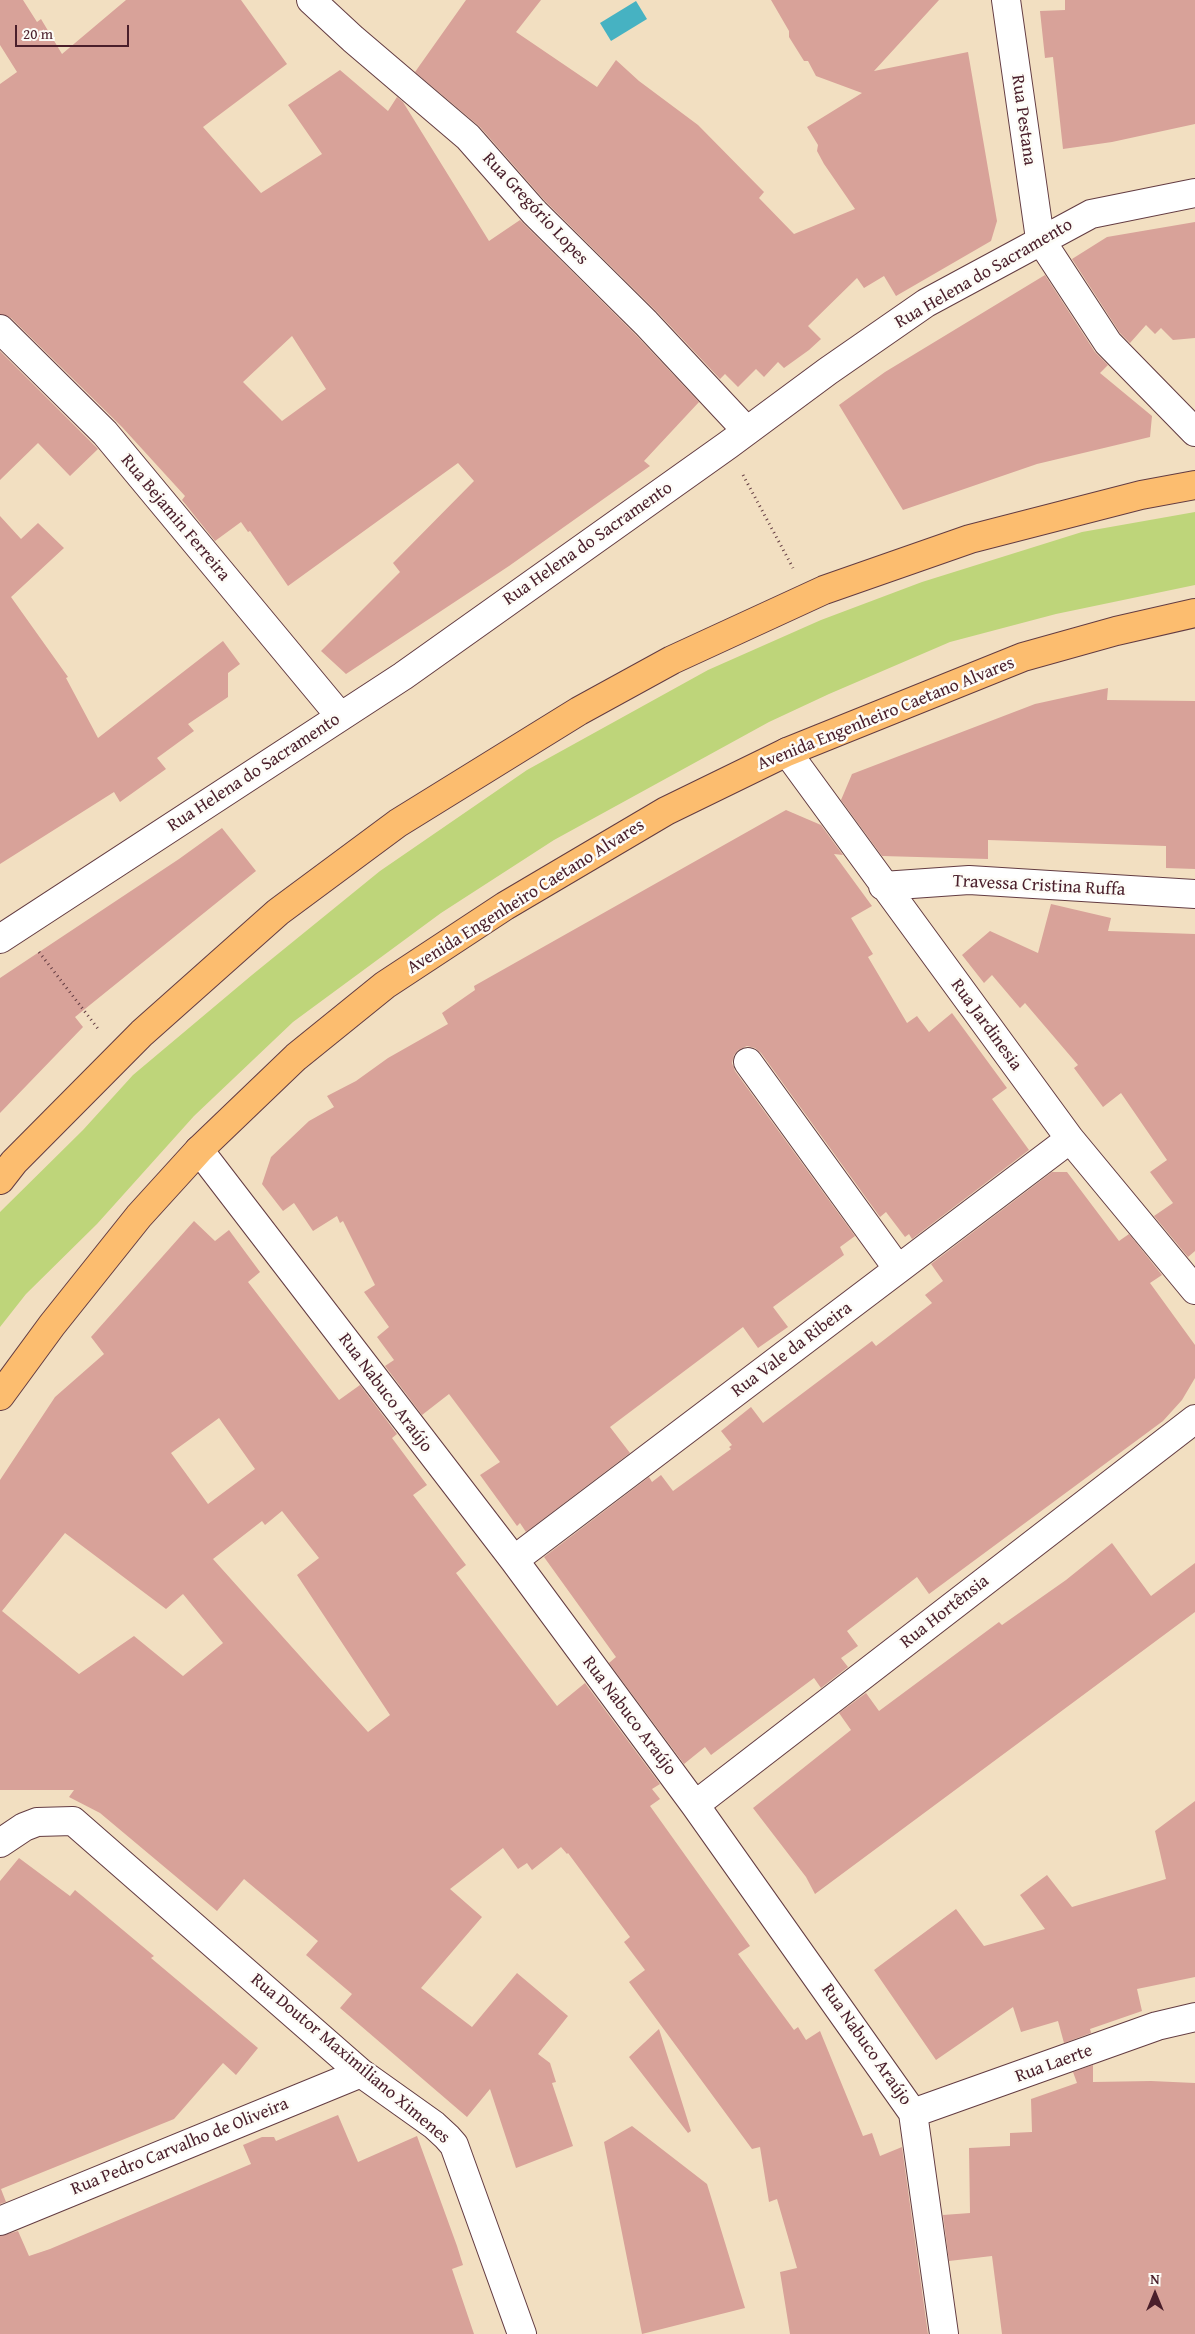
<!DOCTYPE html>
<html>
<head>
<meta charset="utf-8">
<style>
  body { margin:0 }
  #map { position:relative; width:1195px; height:2334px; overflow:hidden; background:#f2dfc1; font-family:"Gentium Book Plus",serif }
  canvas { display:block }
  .north { position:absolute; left:1130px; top:2269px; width:50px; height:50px; -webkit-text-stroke:4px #fdfcf7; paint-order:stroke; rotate:0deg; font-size:14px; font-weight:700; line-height:20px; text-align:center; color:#4a1f2b }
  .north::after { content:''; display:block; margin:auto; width:18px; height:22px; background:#4a1f2b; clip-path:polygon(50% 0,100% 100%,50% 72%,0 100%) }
  .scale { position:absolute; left:15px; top:25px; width:114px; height:22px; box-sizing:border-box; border:2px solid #4a1f2b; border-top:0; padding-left:6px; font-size:15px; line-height:18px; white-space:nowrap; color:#4a1f2b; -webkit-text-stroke:4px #fdfcf7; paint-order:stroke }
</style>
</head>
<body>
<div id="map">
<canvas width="1195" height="2334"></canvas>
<div class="north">N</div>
<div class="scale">20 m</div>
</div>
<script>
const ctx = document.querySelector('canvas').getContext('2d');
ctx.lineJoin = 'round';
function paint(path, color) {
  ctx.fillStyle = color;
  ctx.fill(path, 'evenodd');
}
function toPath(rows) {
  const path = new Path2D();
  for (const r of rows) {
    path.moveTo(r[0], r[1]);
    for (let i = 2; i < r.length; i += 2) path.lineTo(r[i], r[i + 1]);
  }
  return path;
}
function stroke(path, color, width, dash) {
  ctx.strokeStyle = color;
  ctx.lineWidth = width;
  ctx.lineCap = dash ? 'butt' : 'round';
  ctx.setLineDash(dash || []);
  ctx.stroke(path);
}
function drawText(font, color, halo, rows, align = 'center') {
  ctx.font = font + ' "Gentium Book Plus",serif';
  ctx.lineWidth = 5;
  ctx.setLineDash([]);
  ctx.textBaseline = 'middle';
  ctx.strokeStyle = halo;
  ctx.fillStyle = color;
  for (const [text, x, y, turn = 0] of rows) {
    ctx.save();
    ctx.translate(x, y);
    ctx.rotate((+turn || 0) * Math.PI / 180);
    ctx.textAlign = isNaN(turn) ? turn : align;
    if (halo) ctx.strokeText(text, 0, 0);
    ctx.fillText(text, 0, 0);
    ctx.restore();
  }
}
const green = toPath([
  [1195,512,1195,585,1056,614,950,642,829,694,769,722,554,840,441,913,293,1022,194,1116,97,1224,26,1294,0,1327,0,1212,83,1130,133,1075,252,975,380,871,527,770,708,670,821,620,922,582,1082,532]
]);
const water = toPath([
  [636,1,647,19,611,41,600,23]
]);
const building = toPath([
  [0,0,23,0,37,22,41,19,62,54,126,0,241,0,287,64,203,127,261,193,322,154,288,105,340,70,388,111,397,97,403,102,489,241,520,220,635,334,699,402,644,461,650,466,509,566,346,674,321,651,400,572,393,563,474,481,458,463,288,586,250,531,248,532,241,522,215,541,182,500,185,496,122,427,11,318,0,314,0,84,17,72,0,45],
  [292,336,326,389,282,421,243,382],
  [466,0,541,0,516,32,597,87,616,60,639,81,698,125,764,192,759,198,794,234,855,209,824,164,817,151,818,145,807,127,862,93,816,76,808,61,804,61,789,37,789,31,771,0,939,0,874,71,968,52,997,221,991,241,896,296,884,276,864,288,857,278,808,326,821,339,809,350,784,368,778,362,764,377,756,369,738,387,725,374,720,379,657,312,545,201,480,127,415,72],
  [1065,0,1195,0,1195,124,1112,142,1063,149,1053,57,1045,58,1040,11,1065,10],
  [1195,222,1195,338,1173,340,1161,328,1155,334,1146,325,1130,343,1120,333,1072,259,1107,237],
  [1045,275,1095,352,1108,365,1100,373,1152,416,1150,437,1037,464,903,510,839,405,885,372],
  [0,351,98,449,70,476,38,443,0,480],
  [0,516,21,539,38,523,64,548,11,597,68,677,66,678,98,738,223,641,240,664,228,673,228,697,188,724,194,731,157,758,166,769,120,802,114,792,0,864],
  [1108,688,1107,700,1195,701,1195,869,1166,868,1166,846,988,840,988,859,882,856,841,800,852,774,1035,704],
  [786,810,821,825,843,855,834,854,872,906,851,918,873,954,868,957,907,1023,917,1016,929,1032,952,1013,1007,1088,992,1099,1029,1150,912,1239,909,1234,905,1237,886,1212,880,1217,761,1053,755,1048,747,1046,738,1050,734,1055,732,1063,735,1071,855,1236,840,1247,844,1255,773,1307,788,1327,758,1348,743,1327,610,1427,630,1453,526,1532,520,1523,517,1526,480,1475,500,1462,449,1394,422,1415,385,1366,394,1360,377,1337,389,1327,364,1292,375,1285,343,1221,340,1223,337,1216,313,1231,294,1203,283,1211,262,1184,271,1157,309,1121,334,1107,327,1096,356,1081,388,1058,448,1024,442,1013,475,990,474,986],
  [222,828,256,871,75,1017,83,1027,0,1113,0,978,179,859],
  [1051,904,1111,918,1108,931,1195,934,1195,1251,1188,1257,1154,1216,1173,1203,1150,1172,1167,1160,1121,1093,1103,1107,1074,1068,1078,1065,1025,1003,1020,1008,992,975,984,983,962,955,990,931,1038,953],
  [1052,1172,1067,1172,1119,1241,1129,1234,1162,1275,1150,1283,1195,1345,1195,1378,1182,1400,1163,1421,929,1594,917,1577,847,1631,858,1646,841,1658,848,1667,821,1688,814,1678,711,1755,705,1747,684,1764,609,1663,616,1657,544,1557,649,1477,652,1482,661,1475,673,1491,731,1449,729,1447,732,1445,721,1431,751,1407,763,1423,872,1341,876,1346,932,1303,925,1295,943,1281,931,1264],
  [194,1221,215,1241,229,1230,260,1272,248,1282,339,1400,360,1385,397,1434,392,1438,427,1485,413,1495,466,1565,456,1573,557,1706,585,1683,660,1784,652,1789,660,1799,650,1806,750,1946,738,1954,794,2030,798,2027,806,2040,820,2031,863,2136,872,2133,880,2156,902,2147,928,2334,790,2334,780,2272,797,2268,777,2199,769,2202,760,2147,752,2149,629,1982,645,1970,624,1942,630,1937,568,1853,567,1854,561,1847,532,1870,527,1863,518,1869,503,1848,450,1889,482,1917,421,1988,472,2027,517,1973,568,2016,538,2054,550,2063,556,2082,552,2083,573,2146,516,2168,490,2089,467,2117,340,2008,352,1994,306,1955,318,1941,244,1879,217,1911,100,1813,69,1797,74,1790,0,1790,0,1480,55,1397,104,1354,91,1337],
  [219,1418,255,1469,208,1504,171,1453],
  [282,1511,319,1558,297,1575,390,1715,368,1732,213,1559,262,1521,265,1525],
  [65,1533,166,1609,183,1594,223,1643,183,1676,134,1636,79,1674,2,1611],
  [1112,1543,1151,1596,1195,1563,1195,1612,815,1894,806,1877,753,1808,851,1730,839,1713,866,1693,879,1711,999,1622,1002,1625,1066,1580],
  [1195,1801,1195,1977,1137,1989,1142,2011,1090,2029,1091,2033,1064,2043,1058,2021,1021,2032,1013,2007,936,2060,874,1970,956,1909,984,1946,1045,1929,1020,1895,1047,1875,1072,1907,1166,1879,1155,1831],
  [19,1858,70,1896,75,1890,154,1956,151,1958,258,2048,236,2075,223,2063,174,2119,1,2189,6,2202,0,2204,0,1881],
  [659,2029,691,2131,688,2133,629,2057],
  [1093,2065,1093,2082,1151,2081,1195,2083,1195,2334,1002,2334,992,2256,949,2261,943,2215,970,2213,969,2148,1010,2146,1010,2133,1032,2132,1031,2099,1077,2083,1073,2072],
  [338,2115,358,2162,417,2136,457,2246,463,2265,452,2269,474,2334,0,2334,0,2236,18,2231,29,2256,50,2249,251,2164,243,2145,262,2137,274,2137,276,2141],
  [632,2126,707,2184,745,2308,642,2334,604,2142]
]);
const path = toPath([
  [743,475,793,568],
  [39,952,99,1030]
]);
const minor = toPath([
  [311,0,353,39,468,137,534,212,646,323,746,430],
  [1006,0,1040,239,1108,343,1195,432],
  [0,329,105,433,340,716],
  [787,752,1070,1139,1195,1290],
  [883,886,969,880,1195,894],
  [0,939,403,676,728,445,828,371,926,303,1091,214,1195,193],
  [748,1062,898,1269],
  [199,1150,514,1560,695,1805,913,2113,944,2334],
  [514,1560,1070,1139],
  [695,1805,1195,1419],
  [0,1843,24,1827,37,1822,73,1821,361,2073,434,2125,447,2137,454,2145,522,2334],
  [913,2113,1157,2026,1195,2017],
  [0,2221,361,2073]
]);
const major = toPath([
  [0,1180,14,1162,142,1033,278,912,398,823,579,711,672,660,824,590,970,539,1141,495,1195,485],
  [0,1396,52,1325,139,1216,199,1150,296,1057,385,985,505,906,666,811,787,752,1023,657,1116,631,1195,613]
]);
const streetNames = [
  ["Rua Pestana",1023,120,82],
  ["Rua Gregório Lopes",535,209,47],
  ["Rua Helena do Sacramento",984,274,-30],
  ["Rua Bejamin Ferreira",175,518,50],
  ["Rua Helena do Sacramento",588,544,-35],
  ["Avenida Engenheiro Caetano Alvares",886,714,-22],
  ["Rua Helena do Sacramento",254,773,-33],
  ["Travessa Cristina Ruffa",1039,886,3],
  ["Avenida Engenheiro Caetano Alvares",526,897,-32],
  ["Rua Jardinesia",986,1025,54],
  ["Rua Vale da Ribeira",792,1350,-37],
  ["Rua Nabuco Araújo",385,1393,53],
  ["Rua Hortênsia",945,1612,-38],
  ["Rua Nabuco Araújo",629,1716,53],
  ["Rua Nabuco Araújo",866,2045,55],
  ["Rua Doutor Maximiliano Ximenes",350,2059,40],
  ["Rua Laerte",1054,2064,-20],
  ["Rua Pedro Carvalho de Oliveira",180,2147,-22]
];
paint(green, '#bed57a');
paint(water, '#46b2c2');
paint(building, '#d8a299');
stroke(minor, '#633c42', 30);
stroke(major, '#633c42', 30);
stroke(path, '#633c42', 3, [1, 4]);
stroke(minor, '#fff', 28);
stroke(major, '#fcbd6f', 28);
drawText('18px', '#4a1f2b', '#fdfcf7', streetNames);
</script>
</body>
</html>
